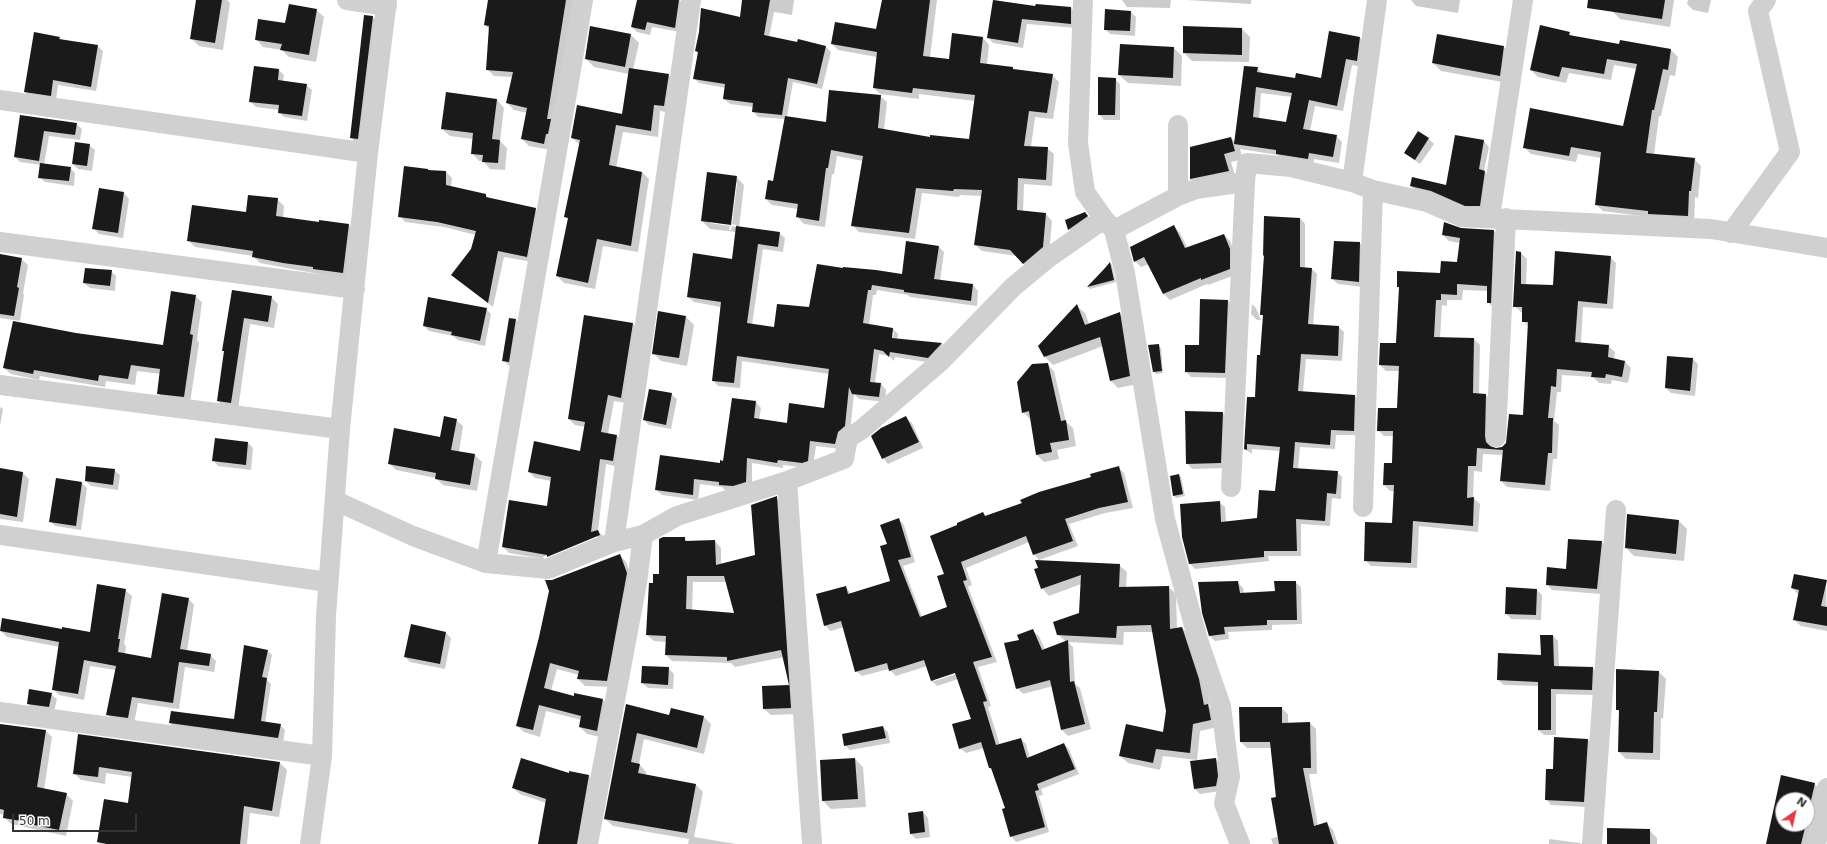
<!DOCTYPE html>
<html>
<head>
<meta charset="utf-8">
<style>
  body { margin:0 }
  #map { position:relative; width:1827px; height:844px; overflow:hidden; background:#fff; font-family:"DejaVu Sans",sans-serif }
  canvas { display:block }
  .north { position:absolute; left:1775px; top:792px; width:40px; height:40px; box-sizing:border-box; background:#fff; border:1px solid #adadad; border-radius:50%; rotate:34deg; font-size:11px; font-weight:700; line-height:16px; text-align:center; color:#333 }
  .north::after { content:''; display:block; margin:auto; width:14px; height:18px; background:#e63946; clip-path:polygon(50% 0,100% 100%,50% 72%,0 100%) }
  .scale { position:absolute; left:12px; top:814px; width:125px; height:18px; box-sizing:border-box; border:2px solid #333; border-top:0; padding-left:5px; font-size:12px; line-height:14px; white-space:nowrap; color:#333; -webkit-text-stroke:3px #fff; paint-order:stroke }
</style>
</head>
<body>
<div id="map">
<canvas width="1827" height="844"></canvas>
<div class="north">N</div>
<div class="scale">50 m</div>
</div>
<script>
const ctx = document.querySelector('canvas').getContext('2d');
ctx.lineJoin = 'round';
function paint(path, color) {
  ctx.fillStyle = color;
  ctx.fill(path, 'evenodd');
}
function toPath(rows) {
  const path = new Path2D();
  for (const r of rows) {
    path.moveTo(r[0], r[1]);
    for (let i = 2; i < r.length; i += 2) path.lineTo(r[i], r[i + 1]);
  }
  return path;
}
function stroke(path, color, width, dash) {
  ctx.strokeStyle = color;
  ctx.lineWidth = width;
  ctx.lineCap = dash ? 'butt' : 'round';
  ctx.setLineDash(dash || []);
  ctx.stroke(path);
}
const shadow = toPath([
  [197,0,227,0,230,3,223,50,199,46,191,38],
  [489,0,581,0,551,150,529,146,522,139,527,113,514,110,507,103,513,77,494,76,487,69,490,30,485,25],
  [638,0,679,0,684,5,680,32,652,27,650,35,637,32,632,27],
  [744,0,794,0,792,15,774,12,769,37,826,47,831,52,822,89,793,82,787,117,827,124,880,96,887,102,884,130,931,138,970,140,975,101,919,94,919,99,880,94,874,88,877,57,838,50,832,44,877,30,883,0,937,0,930,57,950,60,983,38,989,45,987,65,1052,75,1059,82,1053,119,1035,117,1031,147,1047,148,1054,154,1052,186,1024,184,1023,212,1046,214,1052,221,1049,254,1030,270,1017,256,982,251,975,245,983,196,960,195,959,197,922,193,915,239,859,232,852,225,863,161,837,156,834,174,832,174,825,227,804,224,797,217,798,209,772,205,766,199,774,182,785,119,758,117,753,111,754,107,730,104,724,99,726,88,699,83,694,78,698,53,696,51,740,18],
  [994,0,1036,7,1071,8,1076,13,1076,28,1027,24,1023,48,993,43,988,37],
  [1122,0,1171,0,1170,8,1127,7],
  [1186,0,1251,0,1251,4],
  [1411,0,1460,0,1458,13,1416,6],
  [1614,0,1674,0,1670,27,1620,19,1612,11],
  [1688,0,1711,0,1708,13,1693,10,1687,4],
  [316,10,324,17,316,62,289,57,282,50,263,47,256,39],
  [1131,12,1136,17,1135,36,1110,34,1105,29],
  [365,16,373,17,381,25,359,146,351,138],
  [1242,29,1250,37,1249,62,1192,61,1184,53],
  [1569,33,1573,37,1620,45,1621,41,1671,50,1678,57,1675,76,1670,75,1661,116,1659,116,1654,155,1694,159,1701,166,1698,198,1695,197,1694,223,1603,211,1596,204,1601,158,1578,154,1576,162,1531,154,1524,147,1624,127,1637,69,1614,65,1611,80,1569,73,1566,83,1538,77,1531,70],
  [631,35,639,43,633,70,668,75,675,82,671,113,660,111,658,137,623,132,616,168,642,172,649,179,638,252,603,246,595,289,564,283,557,276,569,220,566,217,580,145,572,138,623,115,629,74,594,67,586,59],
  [59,37,62,40,97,46,103,51,96,91,58,85,56,100,30,97,25,92],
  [1360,38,1366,43,1363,67,1352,65,1343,111,1315,106,1310,131,1336,136,1342,142,1339,163,1314,159,1313,165,1283,160,1278,155,1240,149,1243,159,1231,162,1236,179,1198,187,1190,179,1231,138,1236,142,1257,68,1263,74,1296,79,1322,80],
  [1261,93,1292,97,1287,123,1259,119],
  [1504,47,1512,55,1508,83,1441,71,1433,63],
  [1174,48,1182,56,1181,86,1128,83,1119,75],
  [279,70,284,75,283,81,306,85,312,90,307,121,284,117,279,112,279,110,256,107,250,101],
  [1115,79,1120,84,1120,120,1104,120,1099,114],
  [497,100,504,108,500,141,507,148,505,170,490,169,483,161,479,161,472,153,473,139,450,136,442,129],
  [21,116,76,124,82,129,80,140,49,136,44,165,70,168,75,173,74,186,45,182,39,177,41,165,20,162,15,157],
  [1456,136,1484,141,1489,147,1484,171,1490,177,1485,211,1471,210,1416,191,1411,186,1446,187],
  [1428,138,1434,144,1420,164,1405,153],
  [89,145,95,150,92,171,78,169,73,164],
  [428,170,429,171,446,172,452,178,451,187,486,195,489,199,535,209,541,215,533,262,504,257,493,307,452,275,472,249,476,235,444,227,405,222,400,216],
  [736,177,744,185,739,228,779,233,785,238,783,252,763,249,752,325,775,328,810,308,818,265,902,276,939,247,944,252,940,281,973,285,978,291,977,306,910,297,908,295,877,290,876,295,873,295,869,325,893,329,898,334,897,340,942,344,947,349,933,363,895,357,894,361,889,356,879,354,875,383,881,384,886,390,885,402,859,399,854,394,850,432,841,449,816,446,813,466,808,468,783,465,783,468,752,463,752,487,726,491,722,487,700,484,698,500,662,495,656,490,724,462,756,402,761,408,759,420,788,425,825,409,829,374,742,361,740,388,718,386,713,380,721,307,694,302,688,297,733,260,736,232,710,229,702,221],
  [735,183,737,183,732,224,736,225,736,227,732,226,731,230,729,230,730,226,710,223],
  [892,332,894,332,892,343],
  [124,193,129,199,123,238,99,234,93,228],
  [277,199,284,206,283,218,349,225,356,232,350,280,321,276,319,274,260,263,253,256,195,247,188,240],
  [1085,213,1090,218,1074,234,1069,229,1066,221],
  [1300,218,1305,224,1305,269,1312,269,1317,274,1313,326,1339,327,1344,332,1342,361,1306,359,1303,392,1355,396,1360,401,1359,435,1336,435,1335,449,1300,447,1298,470,1337,472,1342,477,1341,499,1332,498,1330,526,1301,524,1301,556,1268,556,1269,561,1195,569,1190,564,1219,502,1225,507,1226,522,1258,519,1276,492,1280,451,1252,449,1252,454,1245,449,1256,398,1261,356,1264,317,1262,315,1265,257,1264,255],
  [1174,226,1180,233,1188,249,1224,235,1230,241,1236,257,1235,275,1208,285,1207,284,1170,300,1164,294,1149,264,1141,267,1135,261],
  [1461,229,1494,231,1500,237,1494,308,1488,302,1488,291,1463,290,1462,300,1447,300,1447,306,1442,305,1440,338,1474,339,1480,345,1479,394,1486,395,1492,401,1491,448,1495,449,1502,448,1507,443,1524,416,1529,327,1523,321,1523,312,1521,312,1514,306,1521,253,1527,259,1526,285,1554,286,1610,257,1616,263,1613,309,1583,307,1581,343,1608,346,1615,352,1614,359,1625,362,1631,368,1628,383,1612,380,1611,384,1599,383,1593,377,1562,375,1561,392,1557,392,1554,421,1559,425,1557,459,1553,459,1550,491,1507,487,1501,481,1503,455,1483,454,1482,472,1474,471,1473,498,1480,504,1478,532,1419,526,1417,568,1371,566,1365,560,1393,524,1395,491,1390,491,1384,485,1393,464,1394,436,1384,436,1378,430,1398,409,1400,371,1386,371,1380,365,1396,344,1400,289,1398,287,1441,274,1457,263,1460,243,1449,241,1443,235],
  [1359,243,1365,248,1363,287,1338,284,1332,279],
  [0,255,21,259,28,265,23,293,24,295,20,321,0,318],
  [1110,263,1112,265,1116,282,1090,289,1088,287],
  [111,271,116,276,115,291,90,288,84,283],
  [232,291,271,297,278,304,274,328,250,324,238,410,225,408,218,401,225,353,223,350],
  [195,296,202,302,197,340,199,343,190,403,164,400,158,393,161,374,137,371,135,385,106,381,105,387,40,376,39,380,11,374,4,368,76,334,164,346],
  [1228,301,1233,306,1230,378,1191,377,1186,372,1186,346,1200,346],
  [1252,304,1256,308,1261,320,1257,320,1251,314],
  [1077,306,1085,313,1089,324,1119,313,1127,321,1137,384,1118,388,1111,381,1103,346,1053,365,1045,357,1040,347],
  [486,309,491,314,485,346,458,340,453,336,429,331,424,326],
  [585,316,633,324,639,330,626,403,614,401,608,434,617,436,623,442,619,467,606,464,598,531,604,537,554,562,545,559,598,537,596,536,543,557,544,559,509,553,503,547,547,507,551,481,535,478,529,472,581,452,585,427,575,425,569,419],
  [686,317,694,325,687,366,661,361,653,353],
  [510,319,516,320,521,325,514,367,508,365,503,360],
  [1158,345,1161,348,1163,373,1156,374,1154,371],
  [1693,359,1698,364,1695,396,1671,393,1666,388],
  [1047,364,1054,371,1066,422,1073,428,1076,446,1057,450,1059,459,1044,462,1037,455,1030,419,1023,412],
  [671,394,677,399,671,429,649,425,644,420],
  [0,407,3,409,0,426],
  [1222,413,1228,418,1225,468,1192,469,1187,463],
  [906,418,912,423,923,448,888,464,883,458],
  [456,420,463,426,459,452,475,455,482,462,477,491,443,485,436,478,396,470,389,463,441,438],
  [216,439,248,443,253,448,251,470,218,466,213,460],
  [1119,468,1124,473,1133,508,1105,513,1069,524,1078,546,1039,560,1034,554,1029,542,966,568,972,585,968,587,997,662,978,667,991,706,988,707,1000,745,1021,739,1026,744,1030,758,1064,744,1069,749,1079,774,1041,789,1043,795,1039,796,1049,832,1016,842,1011,836,1006,809,994,772,990,768,984,748,966,753,960,748,972,719,958,679,937,686,932,681,927,666,896,676,889,669,862,676,856,671,844,627,830,631,825,625,846,587,851,594,892,582,889,544,899,519,904,525,915,562,903,566,922,617,948,608,946,574,959,526,983,513,986,517],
  [959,671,960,673,934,681,934,679],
  [0,469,23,473,29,479,23,522,0,519],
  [114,470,120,475,118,490,91,486,86,481],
  [1179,475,1181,477,1185,496,1176,498,1174,496],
  [56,479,82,483,87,488,81,530,55,526,50,521],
  [776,498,783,504,797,714,771,715,764,709,763,687,790,686,784,657,735,667,731,663,672,661,666,655,666,642,654,641,647,635,654,585,685,538,688,542,715,541,721,548,721,565,756,556],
  [693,582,727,582,735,614,692,611],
  [1679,521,1687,529,1684,561,1634,556,1626,548],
  [1602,542,1607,547,1601,594,1552,590,1547,584],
  [620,555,626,562,633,580,614,687,585,686,578,679,579,675,557,669,551,691,575,697,575,694,603,700,610,707,604,738,587,734,580,727,582,720,546,711,540,737,524,732,517,726,540,637,553,581],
  [1119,565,1127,572,1126,588,1169,587,1176,594,1177,628,1182,628,1189,635,1206,687,1210,707,1215,712,1218,727,1200,731,1197,760,1163,756,1160,770,1128,763,1120,756,1164,733,1167,711,1153,632,1124,632,1123,645,1068,642,1073,647,1075,684,1080,688,1091,729,1068,736,1062,730,1053,686,1023,694,1017,688,1020,641,1033,631,1039,636,1045,650,1066,642,1058,634,1080,614,1081,584,1049,596,1042,588,1035,570],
  [1826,581,1827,631,1801,626,1794,620,1799,595,1792,588],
  [1237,582,1243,588,1244,594,1276,592,1295,582,1301,587,1302,624,1272,625,1272,630,1228,632,1229,639,1215,641,1210,636],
  [1507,588,1537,590,1542,595,1541,620,1511,619,1506,613],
  [125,590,132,596,124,644,126,646,125,654,152,659,188,598,194,605,187,651,210,655,216,661,214,672,185,667,179,709,138,703,134,724,114,721,108,715,116,670,90,666,84,700,59,695,53,689,60,647,7,637,1,631,63,631,91,633],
  [446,633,451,638,445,669,410,662,405,657],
  [1553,636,1558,641,1559,668,1593,668,1598,674,1596,695,1556,694,1556,735,1544,735,1538,730,1539,686,1504,685,1498,680,1542,656],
  [268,651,272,655,267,680,271,684,265,723,280,725,285,730,283,743,174,728,170,723,235,720],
  [668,668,674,674,673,689,648,688,642,683],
  [1659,672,1666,679,1663,719,1661,718,1660,760,1626,759,1619,752,1620,713,1617,709],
  [51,694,57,699,54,712,33,709,28,704],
  [627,706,670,716,671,709,704,717,711,724,704,754,644,739,639,764,646,772,646,775,696,785,703,792,694,837,736,844,688,844,689,839,613,826,605,819],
  [1281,708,1288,714,1288,724,1310,723,1316,729,1317,774,1309,774,1318,826,1327,823,1333,830,1338,844,1273,844,1271,839,1279,836,1271,748,1247,748,1241,742],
  [0,725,46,731,52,737,44,790,66,794,73,801,66,836,11,824,4,817,5,815,0,814],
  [883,727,888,732,890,743,850,750,845,745],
  [79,735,280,763,287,770,279,817,250,813,247,844,100,844,98,842,128,804,132,777,106,773,105,784,81,780,74,773],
  [1588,740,1593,745,1588,807,1551,805,1546,799],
  [855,759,863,767,866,807,831,809,823,801],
  [1216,759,1221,765,1221,791,1200,794,1195,789],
  [570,774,589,776,595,783,584,844,539,844,546,803,520,794,513,788],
  [1782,776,1814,784,1822,791,1813,844,1768,844],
  [1783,800,1807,800,1807,824,1783,824],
  [923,812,928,818,930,837,916,839,911,834],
  [1649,830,1657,838,1657,844,1608,844],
  [1549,839,1580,843,1582,844,1549,844]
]);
const building = toPath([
  [196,0,222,0,215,43,190,39],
  [488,0,566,0,547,119,551,119,548,134,546,134,544,144,521,139,527,108,506,103,513,72,486,70,489,26,484,25],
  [637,0,679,0,675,28,647,22,645,30,631,27],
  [742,0,770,0,764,35,797,42,798,39,826,46,817,84,788,78,782,115,752,112,753,103,723,99,725,84,693,79,698,52,695,51,699,32,701,8,740,17],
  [882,0,930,0,923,56,949,59,952,33,983,37,980,63,1013,67,1013,69,1053,74,1047,113,1029,111,1024,146,1048,147,1046,180,1018,178,1017,210,1046,213,1043,247,1023,264,1010,250,974,245,982,190,954,189,953,191,916,188,909,233,851,226,863,156,831,150,828,168,826,168,819,221,796,217,798,204,765,199,768,180,773,181,785,116,826,122,829,90,881,95,878,128,930,137,930,135,969,139,975,95,913,88,912,93,873,88,877,52,831,44,835,22,876,29],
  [993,0,1035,6,1036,4,1071,7,1071,24,1022,19,1018,43,987,38],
  [1588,0,1665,0,1662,19,1587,8],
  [289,4,317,9,309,55,280,50,282,44,255,40,258,19,285,23],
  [1105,9,1131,11,1130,31,1104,30],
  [364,15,373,16,358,139,350,138],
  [1540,25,1570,32,1569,35,1619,44,1620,40,1671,49,1668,70,1663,69,1654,110,1652,110,1646,153,1695,158,1691,191,1689,191,1688,216,1648,214,1648,211,1595,205,1601,152,1571,147,1569,156,1523,148,1530,108,1623,126,1637,64,1607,59,1604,74,1562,67,1559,77,1530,70],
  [590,26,631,34,625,67,585,59],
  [1183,26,1242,28,1242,55,1183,53],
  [1329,31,1360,37,1357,61,1346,59,1337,106,1309,100,1303,129,1337,135,1333,157,1309,153,1308,159,1276,154,1276,150,1234,144,1244,66,1258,67,1257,72,1295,78,1296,73,1321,78],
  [1256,87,1292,93,1286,122,1253,117],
  [34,32,60,37,59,39,98,45,91,87,53,80,51,96,24,92],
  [1437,34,1504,46,1500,76,1432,63],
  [1120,44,1174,47,1173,78,1118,75],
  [254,66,279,69,278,80,307,84,302,116,278,113,279,105,249,102],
  [629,68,669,74,664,106,654,105,651,131,616,125,609,165,642,172,631,246,597,239,588,283,556,276,568,218,564,217,580,140,571,138,577,105,622,114],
  [1098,77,1116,78,1115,115,1098,115],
  [446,92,497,99,492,139,500,140,498,163,482,162,483,155,471,154,473,133,441,129],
  [20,115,77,123,75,135,44,131,39,161,14,157],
  [1418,131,1429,138,1415,160,1404,153],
  [1455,135,1484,140,1479,169,1485,171,1480,206,1465,206,1431,191,1410,186,1412,177,1446,185],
  [1231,137,1235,151,1224,154,1229,171,1190,179,1190,147],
  [75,142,90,144,87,166,72,164],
  [40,163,71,167,69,181,38,178],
  [404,166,428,169,428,170,446,171,446,185,486,194,486,197,536,208,527,257,498,251,488,303,451,275,471,249,476,231,437,222,398,217],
  [707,172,737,176,731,225,701,221],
  [99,188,124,192,118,233,92,229],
  [248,195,278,198,276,216,319,222,319,220,349,224,343,273,313,269,313,267,283,263,252,257,253,251,187,241,192,205,246,212],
  [1085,212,1088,216,1068,230,1065,220],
  [1264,216,1300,218,1300,267,1312,268,1308,324,1339,326,1338,356,1301,354,1298,391,1355,395,1354,431,1331,430,1330,445,1295,442,1293,468,1338,471,1336,494,1327,493,1325,521,1296,519,1297,551,1264,551,1264,557,1189,564,1182,537,1180,504,1220,501,1221,522,1257,518,1259,490,1275,491,1280,447,1247,444,1247,450,1244,449,1247,397,1255,397,1257,355,1260,355,1263,315,1260,315,1264,255,1263,256],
  [1444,222,1461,228,1494,230,1491,303,1487,303,1487,286,1457,284,1457,295,1441,294,1441,300,1436,300,1434,337,1474,338,1473,393,1486,394,1485,436,1486,442,1490,446,1496,448,1502,447,1506,443,1509,414,1523,415,1528,322,1522,322,1522,307,1513,307,1516,251,1521,252,1521,284,1553,285,1555,251,1611,256,1607,304,1578,301,1575,342,1609,345,1608,357,1625,361,1622,377,1606,374,1605,378,1591,377,1592,372,1557,369,1556,387,1551,386,1548,418,1553,418,1552,453,1548,453,1545,485,1500,481,1503,450,1477,448,1476,466,1468,466,1467,498,1474,497,1473,526,1413,521,1411,563,1364,561,1365,522,1392,523,1394,485,1383,485,1384,463,1392,463,1393,431,1377,431,1378,408,1397,408,1399,366,1379,365,1380,343,1396,343,1399,287,1397,287,1397,271,1440,273,1441,261,1457,262,1460,238,1442,235],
  [1174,225,1185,248,1224,234,1230,249,1230,269,1201,280,1201,278,1163,294,1144,257,1134,262,1130,247],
  [736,226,780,232,778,247,758,244,747,323,774,327,777,304,809,307,817,264,843,268,843,267,876,270,902,274,906,241,939,246,934,279,973,284,971,301,904,292,904,290,872,285,871,290,868,290,863,323,893,328,892,338,942,343,928,358,890,352,889,357,883,351,874,349,870,382,881,383,879,397,852,394,849,387,845,426,838,432,835,444,810,441,808,461,802,463,778,460,777,463,747,458,746,482,733,486,719,485,719,482,694,479,693,495,655,490,660,455,720,463,720,460,723,461,732,398,756,401,754,418,787,423,789,403,824,408,829,369,737,356,734,383,712,381,721,302,687,297,693,253,732,259],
  [1334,241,1360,242,1359,282,1331,279],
  [0,254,22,258,17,287,19,288,14,316,0,314],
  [1110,262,1114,280,1087,287,1105,268],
  [85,268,112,270,110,286,83,283],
  [232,290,272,296,268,322,244,318,231,403,217,401,224,351,222,351],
  [171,291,196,295,190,334,193,335,184,397,157,394,160,369,131,365,128,379,99,375,98,381,34,370,33,374,3,368,13,321,76,333,163,345],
  [428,297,487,308,480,341,451,335,452,332,423,326],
  [1200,299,1228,300,1225,373,1185,372,1185,345,1199,345],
  [1077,304,1085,325,1120,312,1130,376,1110,381,1100,337,1044,357,1038,346],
  [658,311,686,316,679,358,652,354],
  [584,315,633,323,621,398,608,395,601,432,617,435,613,461,600,459,591,532,598,530,600,535,547,557,547,555,502,547,509,500,547,506,551,477,528,472,534,441,580,451,585,422,568,419],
  [509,318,516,319,509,362,502,361],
  [1159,344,1162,371,1153,372,1148,345],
  [1667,356,1693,358,1690,391,1665,388],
  [1048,363,1061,421,1066,420,1069,440,1050,443,1052,452,1036,455,1029,411,1022,413,1017,382,1032,364],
  [649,389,672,393,666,425,643,420],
  [1185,411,1223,412,1221,463,1186,464],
  [444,416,457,419,451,450,475,454,470,485,435,479,436,473,388,464,394,428,440,437],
  [906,416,919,442,882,459,871,436,881,428],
  [215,438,248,442,246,465,212,461],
  [86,466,115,469,113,485,85,481],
  [1119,466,1128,502,1099,508,1065,519,1073,541,1033,555,1026,536,961,562,967,580,963,581,992,657,973,662,987,701,983,702,996,745,1021,738,1027,758,1064,743,1075,769,1037,784,1039,790,1035,791,1045,827,1010,837,1002,809,1005,808,991,768,989,768,981,742,959,749,952,724,971,719,955,673,931,681,924,660,889,671,887,663,855,672,841,621,824,626,816,594,846,586,848,594,890,581,880,546,887,544,880,525,899,518,911,557,898,560,920,617,947,607,937,576,944,574,930,536,957,525,957,523,983,512,985,516,1022,503,1020,500,1039,492,1091,477,1090,474],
  [0,468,23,472,17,517,0,514],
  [1179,474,1183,494,1173,496,1170,476],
  [56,478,82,482,76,526,49,522],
  [777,496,791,708,763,709,762,686,789,685,781,650,727,661,727,657,665,655,666,636,646,635,649,583,653,583,653,574,659,574,659,539,663,537,685,537,685,541,715,540,716,565,755,555,751,505],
  [687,576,724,576,734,613,686,609],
  [1627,514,1679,520,1676,554,1625,548],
  [1568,539,1602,541,1597,589,1546,585,1547,567,1566,569],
  [620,554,627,573,607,681,577,679,579,671,550,663,544,688,574,696,574,693,603,699,597,731,579,727,581,716,539,705,533,730,516,726,539,637,549,591,545,580,552,580],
  [1035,560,1120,564,1119,587,1169,586,1170,629,1182,627,1199,679,1204,705,1208,704,1211,720,1193,724,1190,753,1156,749,1153,763,1119,756,1126,724,1163,732,1166,711,1151,625,1117,626,1116,638,1057,635,1053,622,1079,613,1081,575,1041,589,1034,569,1038,568],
  [1794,574,1827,580,1821,606,1827,607,1827,626,1793,620,1799,590,1791,588],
  [1238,581,1240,593,1275,591,1274,581,1296,581,1297,620,1267,620,1267,625,1224,627,1225,634,1209,636,1202,613,1198,582],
  [97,584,126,589,118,639,120,639,118,652,151,658,162,593,189,598,180,649,211,654,209,666,179,662,173,703,132,697,128,718,106,715,116,666,84,660,78,694,52,690,59,642,0,631,2,618,62,629,62,627,90,632],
  [1506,587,1537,589,1536,615,1505,614],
  [411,624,446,632,440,664,404,657],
  [1033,629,1042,650,1068,640,1070,682,1074,681,1085,724,1061,730,1050,680,1016,689,1004,643,1019,640,1017,635],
  [1540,635,1553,635,1554,666,1593,667,1592,690,1551,689,1551,730,1538,730,1538,682,1497,680,1498,653,1541,655],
  [244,645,268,650,262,677,267,678,261,721,281,724,278,738,169,723,171,711,234,719],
  [642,666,669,667,668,685,641,683],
  [1616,669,1659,671,1657,712,1654,712,1653,753,1618,752,1619,710,1616,710],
  [29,689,52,693,49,707,27,704],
  [626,704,669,715,671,708,704,716,697,748,637,733,631,762,640,764,638,773,696,784,687,833,604,819],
  [1239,707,1282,707,1282,723,1310,722,1311,768,1303,768,1314,826,1327,822,1334,844,1279,844,1271,798,1276,797,1270,742,1240,742],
  [0,724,46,730,37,787,67,793,59,830,34,825,34,823,3,818,4,810,0,809],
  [883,726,886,738,844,746,842,734],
  [78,734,280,762,272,811,244,806,240,844,107,844,97,842,104,799,128,803,132,772,99,767,98,777,73,774],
  [1554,737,1588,739,1584,802,1545,800,1546,769,1553,769],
  [521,758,569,773,569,771,589,775,577,844,538,844,546,799,512,788],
  [855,758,858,799,822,801,820,760],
  [1216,758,1218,776,1216,786,1194,789,1190,761],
  [1781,775,1815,783,1807,818,1807,800,1783,800,1783,824,1806,824,1801,844,1766,844],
  [923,811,925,832,910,834,908,813],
  [1607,828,1650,829,1650,844,1607,844]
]);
const street = toPath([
  [347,0,387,6],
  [1083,0,1078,143,1085,192,1104,219,1114,230,1125,273,1165,519,1198,640,1221,706,1230,777,1224,803,1240,844],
  [0,100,368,153],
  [1352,182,1377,0],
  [1178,196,1178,125],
  [1490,217,1523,0],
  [1114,230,1178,196,1196,189,1245,182,1247,163,1291,167,1352,182,1373,190,1427,202,1462,217,1711,229,1827,248],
  [1731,233,1790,152,1758,11,1766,0],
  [0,242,355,289],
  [0,385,340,429],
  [1496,437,1506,218],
  [787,481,812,844],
  [1231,487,1245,182],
  [336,501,413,536,486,563,548,569,614,542,643,535,677,516,787,481,844,459,848,438,861,430,940,362,1013,287,1048,258,1104,219],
  [1363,507,1373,190],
  [0,535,328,582],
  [614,542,691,0],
  [486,563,583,0],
  [0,712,322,756],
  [310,844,322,756,326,616,340,429,368,153,387,0],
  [588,844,637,583,643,535],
  [1592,844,1616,510],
  [1816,844,1827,788]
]);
paint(shadow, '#0003');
paint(building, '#1a1a1a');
stroke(street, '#d0d0d0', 20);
</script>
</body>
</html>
